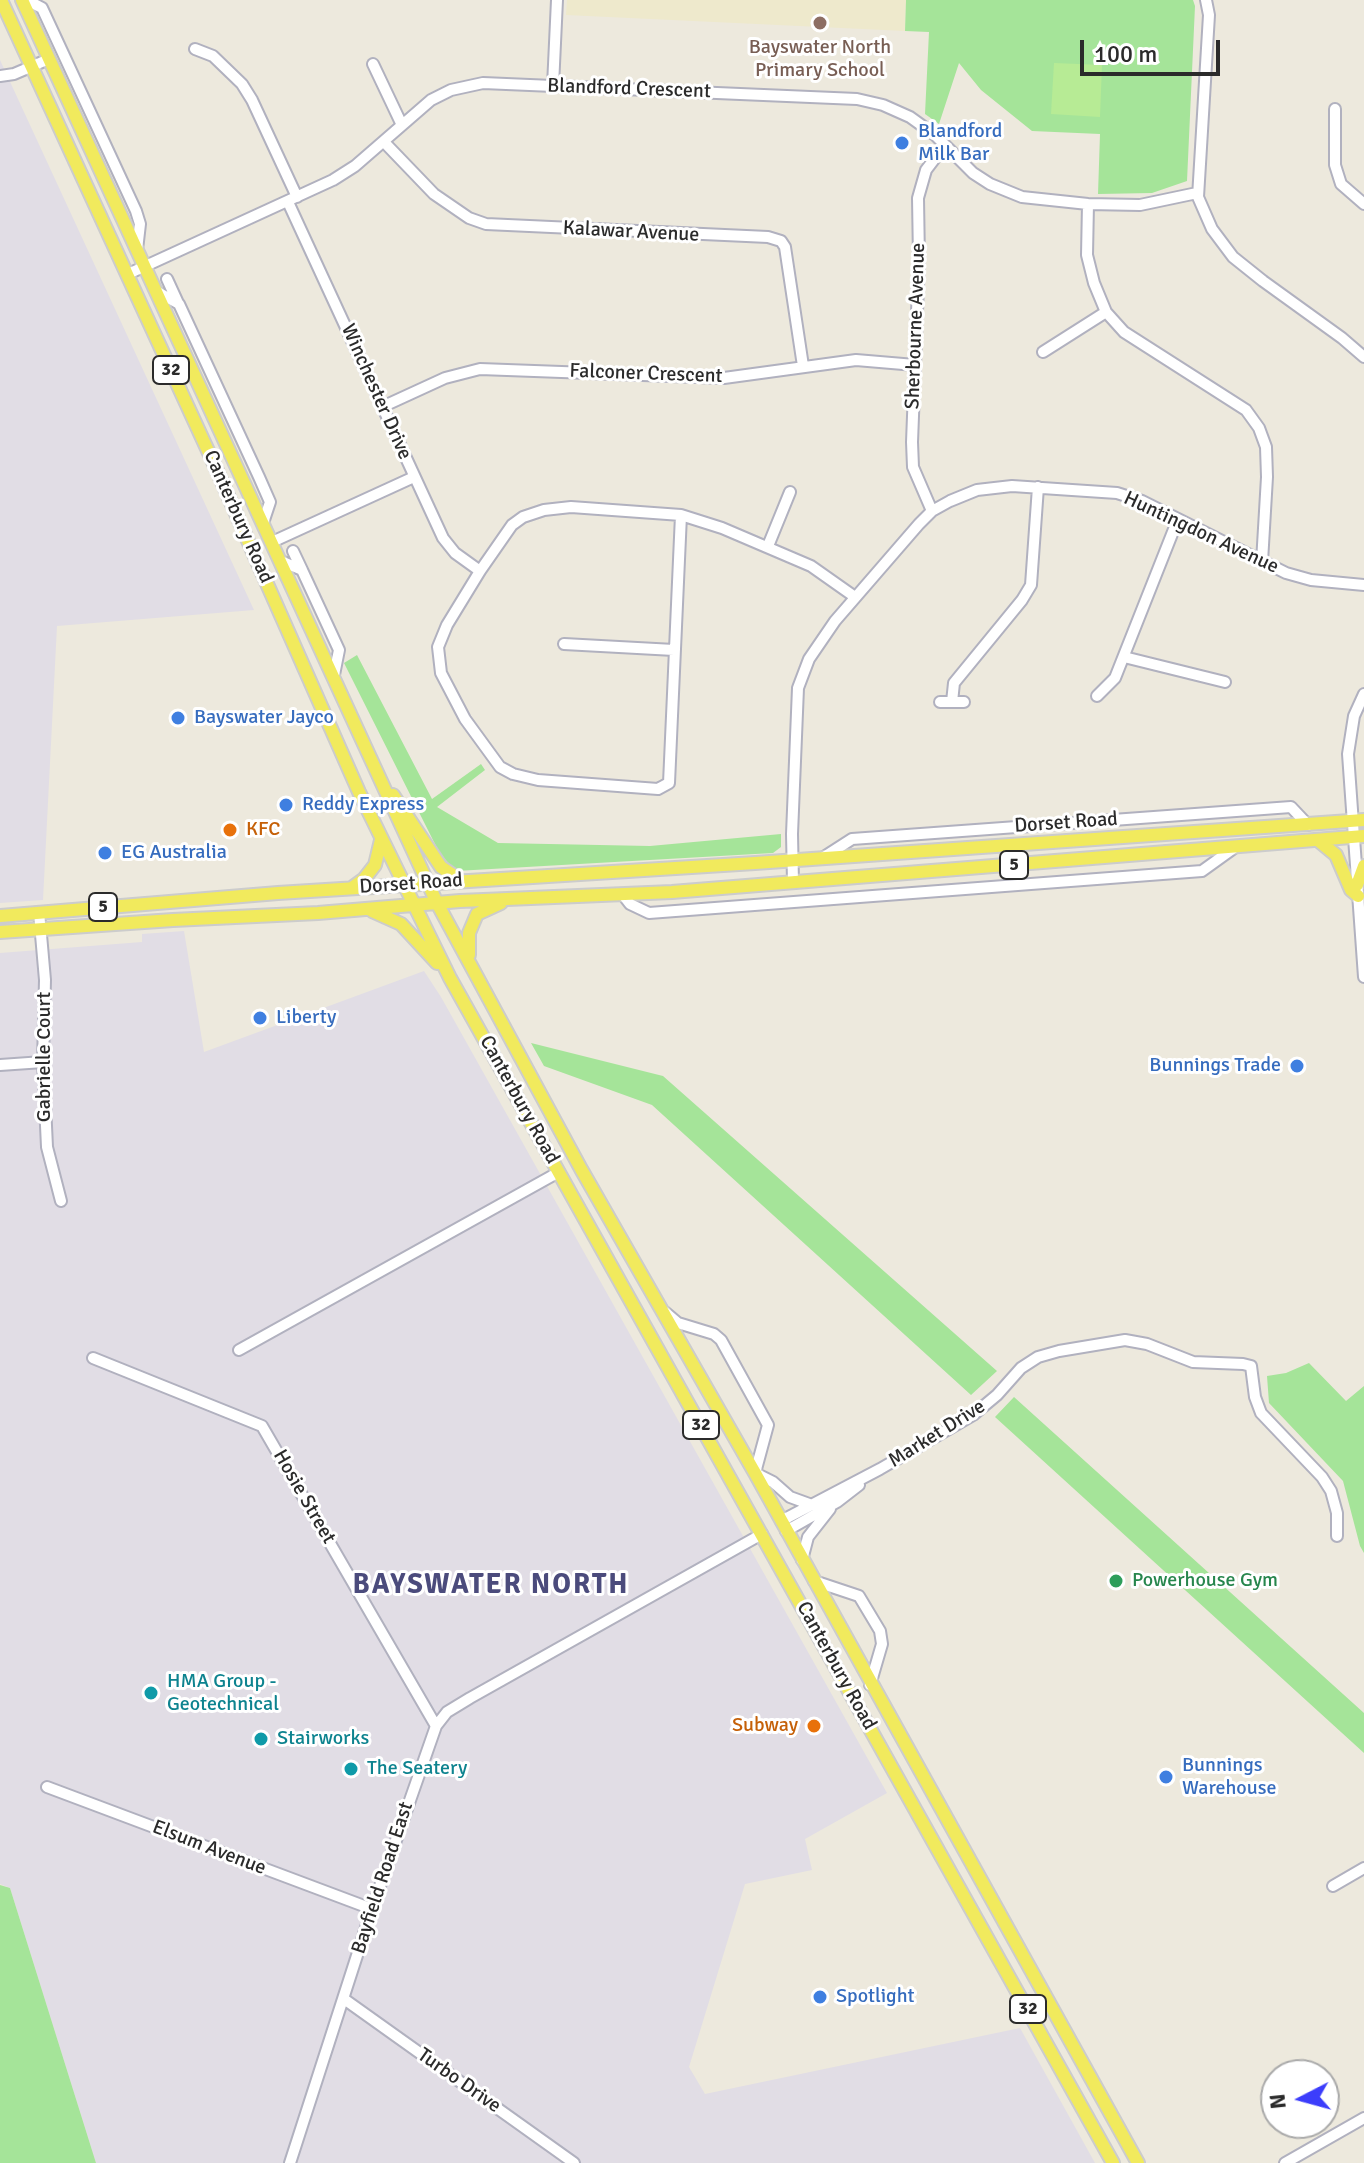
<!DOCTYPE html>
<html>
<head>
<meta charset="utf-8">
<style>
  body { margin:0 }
  #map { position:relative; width:1364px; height:2163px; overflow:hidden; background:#ede9dd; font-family:Signika,sans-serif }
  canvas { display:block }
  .north { position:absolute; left:1260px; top:2059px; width:80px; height:80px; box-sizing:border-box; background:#fff; border:2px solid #aaa; border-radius:50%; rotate:264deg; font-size:22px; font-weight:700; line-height:32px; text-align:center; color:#2b2b2b }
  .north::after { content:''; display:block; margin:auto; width:28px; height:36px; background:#3c3dfb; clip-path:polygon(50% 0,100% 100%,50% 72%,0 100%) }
  .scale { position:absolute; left:1080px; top:40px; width:140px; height:36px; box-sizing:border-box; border:4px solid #2b2b2b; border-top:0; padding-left:10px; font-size:24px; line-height:28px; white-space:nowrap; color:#2b2b2b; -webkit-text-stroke:6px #fff; paint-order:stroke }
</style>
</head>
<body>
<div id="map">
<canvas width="1364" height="2163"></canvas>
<div class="north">N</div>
<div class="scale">100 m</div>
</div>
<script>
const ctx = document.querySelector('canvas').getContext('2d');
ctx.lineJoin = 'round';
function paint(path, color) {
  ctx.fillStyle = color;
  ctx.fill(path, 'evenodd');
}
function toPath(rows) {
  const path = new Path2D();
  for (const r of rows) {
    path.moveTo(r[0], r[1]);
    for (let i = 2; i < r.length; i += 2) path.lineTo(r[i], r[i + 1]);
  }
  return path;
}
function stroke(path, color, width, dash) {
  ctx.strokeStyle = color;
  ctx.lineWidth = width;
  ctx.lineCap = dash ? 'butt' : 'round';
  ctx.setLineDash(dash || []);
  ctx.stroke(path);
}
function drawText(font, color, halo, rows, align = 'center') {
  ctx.font = font + ' Signika,sans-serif';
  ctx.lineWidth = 6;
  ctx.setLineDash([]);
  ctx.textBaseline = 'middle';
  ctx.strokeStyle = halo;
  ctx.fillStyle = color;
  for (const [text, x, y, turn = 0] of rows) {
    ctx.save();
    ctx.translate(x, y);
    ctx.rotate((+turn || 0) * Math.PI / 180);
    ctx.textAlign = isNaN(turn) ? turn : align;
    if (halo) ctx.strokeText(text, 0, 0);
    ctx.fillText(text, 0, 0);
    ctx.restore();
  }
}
const industrial = toPath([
  [0,60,254,610,57,626,43,900,0,903],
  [184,931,204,1052,424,971,441,997,887,1793,805,1839,812,1870,745,1884,689,2067,705,2094,1020,2028,1095,2163,96,2163,10,1888,0,1884,0,953,142,942,142,934]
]);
const education = toPath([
  [567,0,906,0,905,31,566,15]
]);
const green = toPath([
  [906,0,1193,0,1195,6,1187,181,1152,193,1098,194,1100,134,1032,131,981,90,959,63,939,124,925,114,929,32,905,31],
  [357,655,432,799,481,764,485,770,437,807,498,843,650,846,781,834,781,847,773,853,456,871,440,854,344,663],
  [531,1043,663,1076,997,1371,971,1395,652,1105,544,1066],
  [1309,1363,1346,1401,1364,1386,1364,1553,1360,1546,1343,1481,1269,1403,1267,1376,1286,1373],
  [1014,1397,1364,1713,1364,1753,995,1417],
  [0,1885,10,1888,96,2163,0,2163]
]);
const pitch = toPath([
  [1054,63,1102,65,1100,117,1051,114]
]);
const minor = toPath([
  [27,0,42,8,136,211,140,224,137,250],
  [1206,0,1209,15,1198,197,1212,229,1233,257,1263,281,1342,338,1364,357],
  [195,49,213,56,242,84,252,100,297,197],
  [373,64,401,123],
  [0,76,14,74,49,59],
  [553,86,557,0],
  [1335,109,1335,165,1341,184,1364,204],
  [384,142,434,194,469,218,486,224,768,237,781,241,785,247,803,366],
  [288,202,443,538,455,553,480,571],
  [1088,204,1087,255,1094,283,1106,312,1124,332,1246,410,1259,428,1266,447,1267,477,1262,562],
  [128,274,333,180,355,166,431,100,451,90,483,83,857,99,883,105,910,117,935,135,973,173,990,184,1022,197,1088,204,1140,205,1197,193],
  [167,279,178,303],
  [156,291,179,304,259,477,270,502,263,523],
  [1043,352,1106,312],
  [384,406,445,378,480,369,724,378,856,360,915,365],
  [932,511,913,467,912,442,919,260,918,198,926,170,945,145],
  [681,515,669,783,658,789,538,780,513,774,500,767,465,719,441,673,438,647,447,625,480,571,512,525,523,517,544,510,571,507,681,515,722,528,811,566,855,597],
  [272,542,414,477],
  [768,546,790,492],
  [293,551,302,570],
  [281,561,302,570,339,650,334,675],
  [564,644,674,650],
  [1124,657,1225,682],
  [1364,694,1354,716,1348,754,1364,977],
  [1097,696,1115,678,1178,519],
  [940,702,964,702],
  [952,702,954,683,1022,600,1031,585,1038,487],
  [824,857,852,839,1291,807,1308,825],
  [793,882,792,834,798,688,809,659,835,621,919,524,932,511,950,501,977,490,1012,486,1117,493,1142,501,1286,573,1311,580,1364,585],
  [623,895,630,904,649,913,1202,871,1234,848],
  [39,912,45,980,43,1062,47,1147,61,1201],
  [0,1065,43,1062],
  [665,1312,678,1323,714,1334,721,1340,768,1425,755,1473,773,1482,790,1497,812,1505],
  [239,1350,559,1172],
  [93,1358,262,1426,436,1726],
  [781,1521,880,1469,973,1415,997,1395,1021,1368,1038,1357,1059,1351,1125,1340,1147,1344,1193,1362,1243,1364,1251,1366,1255,1397,1261,1413,1322,1477,1331,1491,1337,1513,1337,1536],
  [786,1531,837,1502,859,1485],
  [802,1560,808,1537,830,1509],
  [814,1581,859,1596,880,1631,882,1644,870,1685],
  [47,1787,372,1909],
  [1333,1886,1364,1868],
  [344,1999,574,2163],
  [290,2163,372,1909,436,1726,447,1712,470,1698,762,1534],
  [1285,2163,1364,2118]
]);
const major = toPath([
  [1,0,215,466,359,792,450,978,1113,2163],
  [22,0,437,903,581,1169,755,1473,1138,2163],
  [393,795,441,867,460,880],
  [1319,841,1336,855,1351,890,1358,896],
  [1357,885,1364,866],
  [353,887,364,879,375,865,381,840],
  [372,911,401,924,437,963],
  [0,916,278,893,755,863,1364,820],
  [0,932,173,920,318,913,460,901,672,892,1364,836],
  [469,955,469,933,477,914,501,903]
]);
const markers = [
  [820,23,8,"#8d6e63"],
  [902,143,8,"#3f7fe0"],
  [178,718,8,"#3f7fe0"],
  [286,805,8,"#3f7fe0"],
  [230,830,8,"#e8710a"],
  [105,853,8,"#3f7fe0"],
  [260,1018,8,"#3f7fe0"],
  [1297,1066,8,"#3f7fe0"],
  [1116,1581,8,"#2e9e5b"],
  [151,1693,8,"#0f9aa8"],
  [814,1726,8,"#e8710a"],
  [261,1739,8,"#0f9aa8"],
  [351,1769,8,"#0f9aa8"],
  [1166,1777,8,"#3f7fe0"],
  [820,1997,8,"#3f7fe0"]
];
const shields = [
  [171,370,36],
  [1014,865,28],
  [103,907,28],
  [701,1425,36],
  [1028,2009,36]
];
const shieldNames = [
  ["32",171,370],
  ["5",1014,865],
  ["5",103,907],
  ["32",701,1425],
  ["32",1028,2009]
];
const educationNames = [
  ["Bayswater North",820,48],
  ["Primary School",820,71]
];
const streetNames = [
  ["Blandford Crescent",629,89,2],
  ["Kalawar Avenue",631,232,3],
  ["Sherbourne Avenue",916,326,-88],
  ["Falconer Crescent",646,374,2],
  ["Winchester Drive",376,392,66],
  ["Canterbury Road",238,517,66],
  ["Huntingdon Avenue",1201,533,25],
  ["Dorset Road",1066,823,-4],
  ["Dorset Road",411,884,-4],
  ["Gabrielle Court",45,1057,-90],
  ["Canterbury Road",519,1100,61],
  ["Market Drive",937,1434,-32],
  ["Hosie Street",304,1497,60],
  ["Canterbury Road",836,1666,61],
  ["Elsum Avenue",209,1848,21],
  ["Bayfield Road East",383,1878,-72],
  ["Turbo Drive",459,2081,35]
];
const shopNames = [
  ["Blandford",918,132],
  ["Milk Bar",918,155],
  ["Bayswater Jayco",194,718],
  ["Reddy Express",302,805],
  ["EG Australia",121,853],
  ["Liberty",276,1018],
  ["Bunnings Trade",1281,1066,"right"],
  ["Bunnings",1182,1766],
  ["Warehouse",1182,1789],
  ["Spotlight",836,1997]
];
const foodNames = [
  ["KFC",246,830],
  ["Subway",798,1726,"right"]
];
const leisureNames = [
  ["Powerhouse Gym",1132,1581]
];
const cultureNames = [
  ["HMA Group -",167,1682],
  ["Geotechnical",167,1705],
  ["Stairworks",277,1739],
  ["The Seatery",367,1769]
];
const districtNames = [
  ["BAYSWATER NORTH",491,1586]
];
paint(industrial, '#e1dde5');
paint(education, '#eee9cc');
paint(green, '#a5e499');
paint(pitch, '#b7eb95');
stroke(minor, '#b1b1bf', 14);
stroke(major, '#ccc', 16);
stroke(minor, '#fff', 10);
stroke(major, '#f1ea5d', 12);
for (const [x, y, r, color] of markers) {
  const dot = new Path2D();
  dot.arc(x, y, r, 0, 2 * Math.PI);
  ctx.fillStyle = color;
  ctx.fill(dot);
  stroke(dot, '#fff', 3);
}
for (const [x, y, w] of shields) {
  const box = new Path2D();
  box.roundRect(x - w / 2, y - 14, w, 28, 6);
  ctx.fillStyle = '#fff';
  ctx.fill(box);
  stroke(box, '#2b2b2b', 2);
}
drawText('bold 18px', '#2b2b2b', null, shieldNames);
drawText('20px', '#785e54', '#fff', educationNames);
drawText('20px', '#2b2b2b', '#fff', streetNames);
drawText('20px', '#366cbe', '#fff', shopNames, 'left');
drawText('20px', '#c56008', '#fff', foodNames, 'left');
drawText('20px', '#27864d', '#fff', leisureNames, 'left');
drawText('20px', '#0d838f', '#fff', cultureNames, 'left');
ctx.letterSpacing = '2px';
drawText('bold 28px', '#4b4b7c', '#fff', districtNames);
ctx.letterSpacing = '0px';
</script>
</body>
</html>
